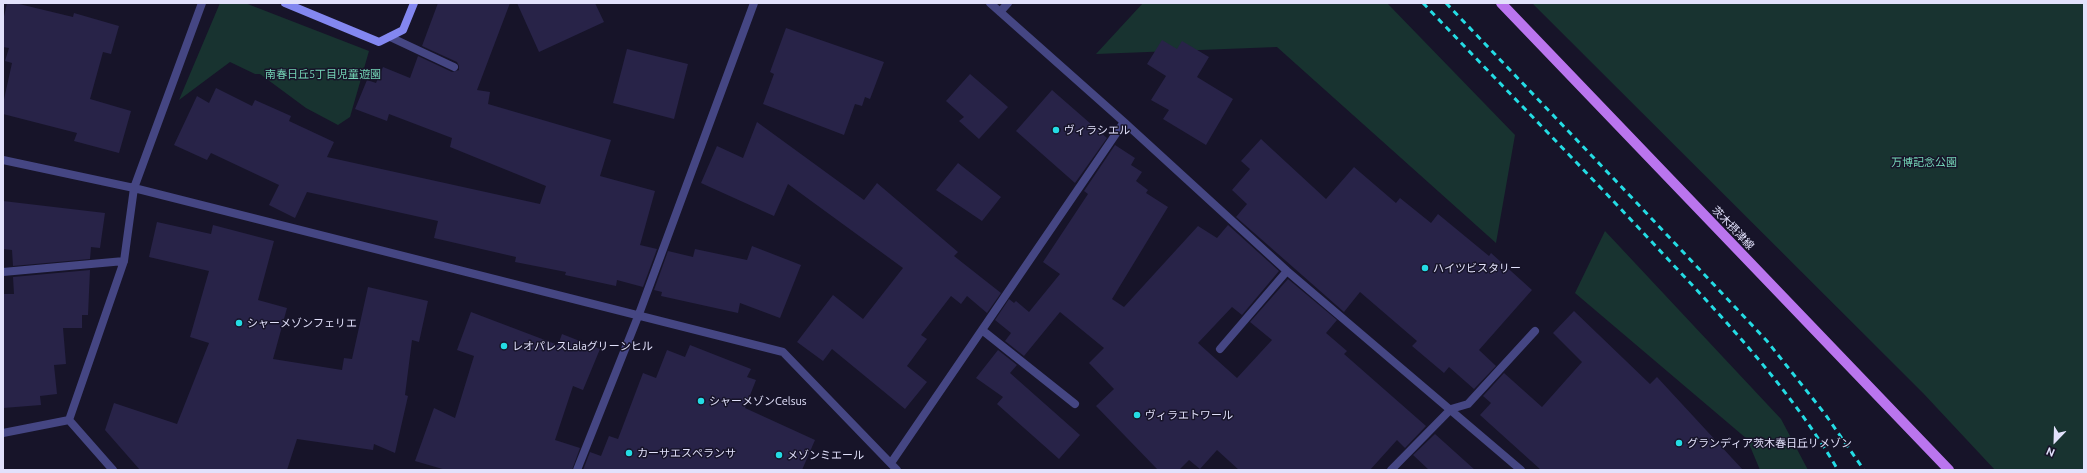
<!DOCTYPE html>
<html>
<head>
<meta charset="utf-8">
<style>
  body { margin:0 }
  #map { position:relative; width:2087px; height:473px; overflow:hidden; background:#171429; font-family:Ubuntu,sans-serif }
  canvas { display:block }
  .frame { position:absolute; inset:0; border:4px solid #e2e1fb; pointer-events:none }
  .north { position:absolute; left:2035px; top:421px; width:40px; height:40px; -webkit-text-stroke:3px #171429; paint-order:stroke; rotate:203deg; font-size:11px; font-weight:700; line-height:16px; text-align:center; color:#e2e1fb }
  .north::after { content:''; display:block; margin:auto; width:14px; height:18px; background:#e2e1fb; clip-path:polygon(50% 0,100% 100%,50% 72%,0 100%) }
</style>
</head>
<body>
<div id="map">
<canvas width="2087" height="473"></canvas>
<div class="frame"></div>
<div class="north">N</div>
</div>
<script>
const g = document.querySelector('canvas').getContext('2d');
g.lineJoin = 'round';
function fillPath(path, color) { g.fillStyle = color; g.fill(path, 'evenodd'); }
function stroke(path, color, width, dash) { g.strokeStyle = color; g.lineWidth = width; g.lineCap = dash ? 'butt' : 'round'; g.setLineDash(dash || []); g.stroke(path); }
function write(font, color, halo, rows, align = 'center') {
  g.font = font + ' Ubuntu,"Noto Sans JP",sans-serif'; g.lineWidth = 3; g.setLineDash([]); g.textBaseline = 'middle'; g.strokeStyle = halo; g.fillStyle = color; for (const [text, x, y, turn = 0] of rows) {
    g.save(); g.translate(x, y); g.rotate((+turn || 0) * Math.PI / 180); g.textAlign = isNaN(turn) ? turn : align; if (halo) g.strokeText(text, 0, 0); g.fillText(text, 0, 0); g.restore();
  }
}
fillPath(new Path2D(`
  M220 3H245L369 51 350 117 338 125 306 108 260 74H255L230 62 179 100Z
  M1143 3H1387L1515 135 1496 243 1277 47 1096 54Z
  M1532 3H2084V470H1995L1923 393Z
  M1605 231 1781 419 1808 470H1760L1747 439 1575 293Z`), '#183330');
fillPath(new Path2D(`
  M7 3H15L73 17 74 13 119 26 111 54 103 52 90 99 131 111 119 153 74 141 77 133 3 114V104L12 63 5 61 9 48 3 47V21Z
  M438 3H510L477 90 490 92 488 104 611 140 600 176 655 191 640 245 657 249 643 287 617 280 616 286 565 275 566 272 515 262 516 257 434 238 438 221 307 192 295 218 269 205 279 185 211 153 207 160 174 145 197 96 209 103 216 88 252 106 255 100 291 116 289 121 334 142 327 157 540 204 546 186 450 147 452 138 389 114 387 121 355 109 367 80 376 83 383 67 410 78 418 56 452 72 459 70V66L457 62 422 46Z
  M517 3H595L604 22 539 52Z
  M786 28 884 62 870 99 865 97 862 106 855 104 844 135 763 104 774 74 770 72Z
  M1162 40 1177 49 1182 41 1209 57 1197 77 1233 99 1206 145 1163 119 1169 110 1151 100 1166 76 1147 64Z
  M627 49 688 64 674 119 613 103Z
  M970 74 1008 107 979 139 959 121 964 117 946 101Z
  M1052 90 1107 138 1075 183 1016 131Z
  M757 122 864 200 877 183 958 252 954 256 1001 293 987 313 967 296 961 304 951 296 921 335 927 339 907 366 927 382 905 409 832 349 823 361 797 342 833 295 863 319 903 268 788 184 774 216 701 183 717 146 743 158Z
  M1261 139 1326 199 1354 167 1396 203 1400 198 1431 223 1438 214 1489 256 1491 253 1532 290 1479 350 1496 366 1474 389 1449 367 1444 373 1412 346 1417 341 1360 292 1344 312 1236 217 1247 204 1232 190 1250 169 1241 161Z
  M1115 145 1135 158 1131 165 1142 172 1136 181 1148 190 1146 193 1168 207 1112 299 1124 307 1198 226 1217 238 1228 225 1279 271 1242 315 1232 307 1198 343 1237 378 1272 340 1250 322 1288 279 1337 320 1326 333 1347 351 1344 354 1426 426 1405 448 1397 440 1370 470H1239L1217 450 1200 469 1189 460 1179 470H1158L1096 406 1114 389 1089 363 1104 348 1060 312 1024 356 1005 341 1011 333 995 320 1009 299 1014 303 1016 301 1029 312 1060 274 1043 262 1088 194 1084 191Z
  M958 163 1001 197 982 221 936 190Z
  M3 201 105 213 100 248 91 247 90 259 13 266 12 250 3 249Z
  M157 222 211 234 213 225 274 241 258 300 287 308 273 359 342 370 344 358 352 359 368 287 428 301 419 342 412 340 405 395 408 396 395 453 374 444 373 450 297 439 287 470H140L105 430 114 403 177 424 209 343 190 337 209 271 149 257Z
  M752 246 801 265 780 318 740 303 738 313 661 296 662 292 654 290 668 251 693 257 695 249 747 260Z
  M90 270 88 315H82V328H63L66 364 54 365 57 394 40 396 41 405 3 408V294H14L13 277Z
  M1574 311 1650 384 1657 377 1743 470H1541L1480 415 1491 403 1483 396 1504 373 1542 407 1582 362 1553 333Z
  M471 312 558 345 562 334 600 349 583 390 573 386 555 440 580 448 572 470H446L415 461 434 408 455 418 474 356 457 350Z
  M690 345 751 369 747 377 756 380 745 408 815 440 802 470H583L590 452 601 456 609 436 618 439 643 373 656 378 667 350 685 357Z
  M998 350 1017 365 1010 373 1080 435 1059 459 997 404 1003 397 976 378Z
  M1435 434 1475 470H1429L1413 455Z`), '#282348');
stroke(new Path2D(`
  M390 37 454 67`), '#454683', 8);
stroke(new Path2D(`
  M990 3 1124 122 1287 271 1521 470
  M1000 12 1008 3
  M3 160 134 188 783 352 897 470
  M3 272 124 261
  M982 330 1075 404
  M1220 349 1287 271
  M69 420 113 470
  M3 433 69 420 124 261 134 188 202 3
  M891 463 1124 122
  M577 470 639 314 754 3
  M1391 470 1451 409 1468 404 1535 331`), '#454683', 8);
stroke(new Path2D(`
  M285 3 379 42 403 30 414 3`), '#8387f0', 8);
stroke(new Path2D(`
  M1501 3 1949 470`), '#ba75ee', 10);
stroke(new Path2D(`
  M1423 3C1503 87 1585 170 1664 255 1727 322 1791 390 1838 470
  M1446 3 1635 201 1767 341 1825 414 1864 470`), '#24dce4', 3, [6, 5]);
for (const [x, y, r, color] of [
  [1056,130,4,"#24dce4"],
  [1425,268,4,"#24dce4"],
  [239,323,4,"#24dce4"],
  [504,346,4,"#24dce4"],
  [701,401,4,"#24dce4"],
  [1137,415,4,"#24dce4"],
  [1679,443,4,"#24dce4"],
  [629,453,4,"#24dce4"],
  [779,455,4,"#24dce4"]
]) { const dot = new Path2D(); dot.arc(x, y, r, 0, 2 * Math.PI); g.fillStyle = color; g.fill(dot); stroke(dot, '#171429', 1.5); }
write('11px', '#74d4b6', '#171429', [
  ["南春日丘5丁目児童遊園",323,74],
  ["万博記念公園",1924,162]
]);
write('11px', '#e2e1fb', '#171429', [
  ["ヴィラシエル",1064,130],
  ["ハイツビスタリー",1433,268],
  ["シャーメゾンフェリエ",247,323],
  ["レオパレスLalaグリーンヒル",512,346],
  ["シャーメゾンCelsus",709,401],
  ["ヴィラエトワール",1145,415],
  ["グランディア茨木春日丘リメゾン",1687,443],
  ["カーサエスペランサ",637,453],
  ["メゾンミエール",787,455]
], 'left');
write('11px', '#e2e1fb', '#171429', [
  ["茨木摂津線",1733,228,46]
]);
</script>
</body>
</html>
